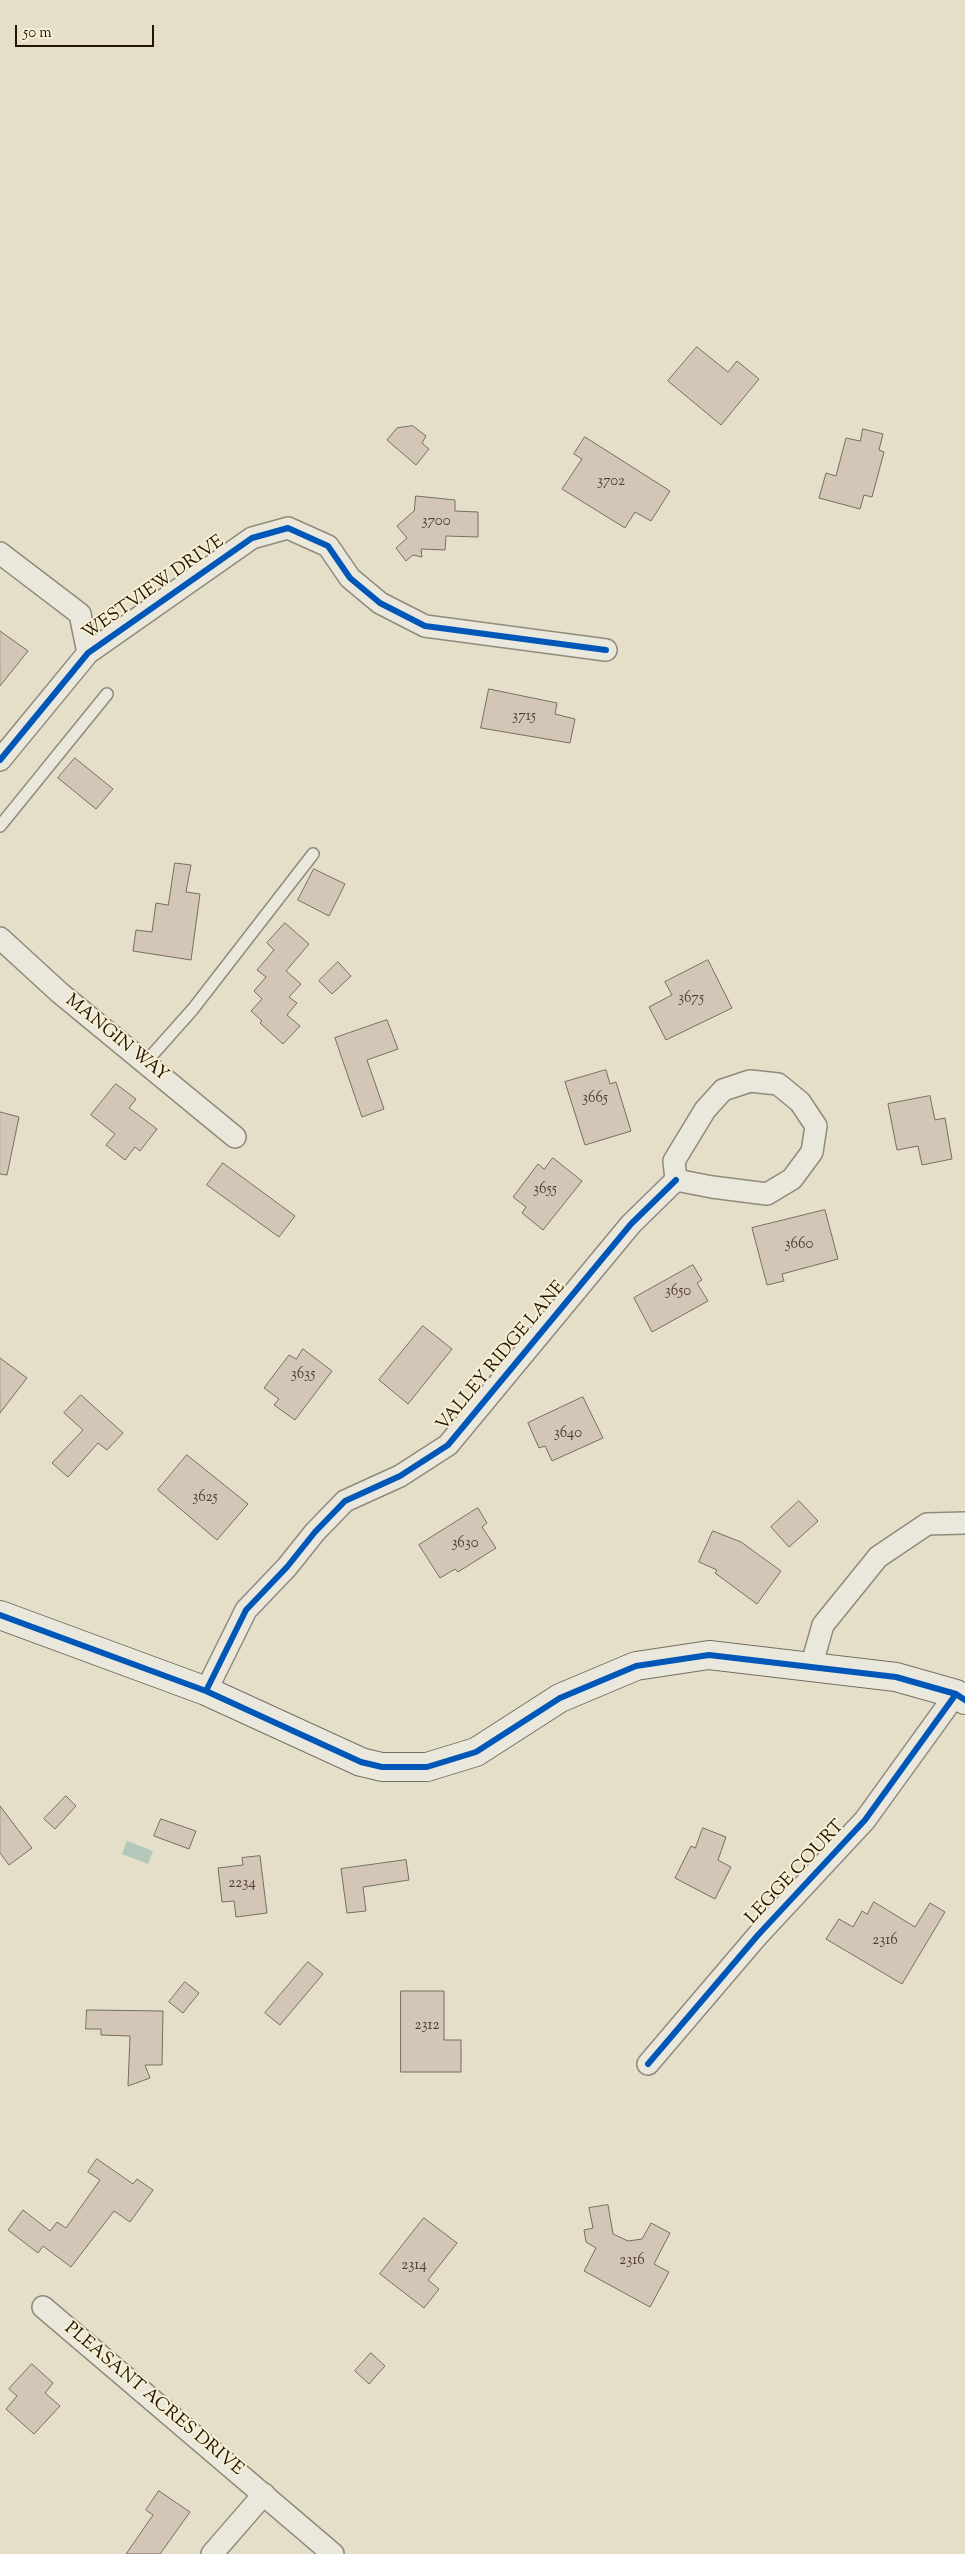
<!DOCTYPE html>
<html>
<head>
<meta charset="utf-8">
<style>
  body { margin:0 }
  #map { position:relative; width:965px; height:2554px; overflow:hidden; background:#e5dfc9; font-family:"Sorts Mill Goudy",serif }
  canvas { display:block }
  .scale { position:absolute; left:15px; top:25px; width:139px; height:22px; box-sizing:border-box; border:2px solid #231401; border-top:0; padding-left:6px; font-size:15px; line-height:18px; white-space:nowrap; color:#231401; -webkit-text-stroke:4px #f6efd4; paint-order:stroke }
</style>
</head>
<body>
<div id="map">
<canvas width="965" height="2554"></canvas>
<div class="scale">50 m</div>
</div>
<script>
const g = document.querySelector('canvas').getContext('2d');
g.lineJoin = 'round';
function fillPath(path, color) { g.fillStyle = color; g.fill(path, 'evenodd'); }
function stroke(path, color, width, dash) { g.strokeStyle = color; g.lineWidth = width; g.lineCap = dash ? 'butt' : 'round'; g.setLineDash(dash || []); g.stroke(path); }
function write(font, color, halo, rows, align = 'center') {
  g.font = font + ' "Sorts Mill Goudy",serif'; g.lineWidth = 4; g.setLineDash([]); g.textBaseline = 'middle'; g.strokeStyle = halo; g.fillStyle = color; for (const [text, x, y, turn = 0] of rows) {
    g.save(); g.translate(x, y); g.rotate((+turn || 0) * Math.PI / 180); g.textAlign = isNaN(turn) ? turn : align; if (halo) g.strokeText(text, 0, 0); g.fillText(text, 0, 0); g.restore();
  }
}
fillPath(new Path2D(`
  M127 1841 153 1851 148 1864 122 1854Z`), '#b1c8bb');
const building = new Path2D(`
  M697 347 728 372 737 361 759 379 721 425 668 381Z
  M413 426 426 436 422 443 429 449 416 465 387 440 397 428Z
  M863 429 883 434 879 450 884 452 872 497 864 495 860 509 819 498 826 473 836 476 846 438 860 441Z
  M585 437 670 491 651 521 635 512 625 528 562 489 582 459 574 454Z
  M416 496 455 500V511L478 512V537L446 536 445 550 421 549 422 557 413 555 406 561 396 548 407 538 397 526 414 511Z
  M0 631 28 651 0 686Z
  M489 689 557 703 555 714 575 719 570 743 481 728Z
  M75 758 113 789 96 809 58 778Z
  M175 863 191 865 186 892 200 894 191 960 133 951 136 930 152 932 156 903 168 905Z
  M314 869 345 884 329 916 298 900Z
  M285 923 309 944 286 971 301 984 289 997 297 1003 287 1015 300 1026 283 1044 260 1023 262 1021 251 1011 262 999 254 991 266 977 257 970 274 950 267 943Z
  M708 960 732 1008 666 1040 649 1007 672 995 665 982Z
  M338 962 351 976 332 994 319 981Z
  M387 1020 398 1049 367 1060 384 1109 362 1117 335 1038Z
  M606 1070 610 1084 616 1082 631 1131 585 1145 565 1082Z
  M116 1084 136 1099 129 1108 157 1129 140 1151 135 1147 125 1160 106 1145 115 1134 91 1115Z
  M930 1096 935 1120 945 1118 952 1159 922 1165 918 1146 897 1150 888 1104Z
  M0 1112 19 1117 7 1175 0 1174Z
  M553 1158 582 1181 543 1230 522 1213 526 1207 513 1197 538 1164 544 1169Z
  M223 1163 295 1216 279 1237 207 1185Z
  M825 1210 838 1259 782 1274 784 1281 767 1285 752 1228Z
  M693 1265 702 1280 697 1283 708 1301 652 1332 634 1298Z
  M423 1326 452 1349 408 1404 379 1380Z
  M303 1349 332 1371 295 1420 274 1405 279 1399 264 1388 289 1355 296 1359Z
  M0 1358 27 1378 0 1413Z
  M81 1395 123 1433 107 1450 98 1443 68 1477 52 1463 83 1430 64 1413Z
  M583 1397 603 1438 552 1461 545 1446 539 1448 528 1423Z
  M187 1455 248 1504 217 1540 158 1490Z
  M799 1501 818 1521 789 1547 771 1527Z
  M478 1508 487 1523 482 1527 496 1548 458 1572 455 1569 440 1578 419 1545Z
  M713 1531 741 1542 781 1571 757 1604 715 1573 717 1570 699 1562Z
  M66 1796 76 1806 55 1829 44 1819Z
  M0 1806 32 1848 9 1865 0 1853Z
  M161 1819 196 1831 189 1849 154 1836Z
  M703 1828 726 1837 718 1860 731 1867 715 1899 675 1878 691 1846 695 1848Z
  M260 1856 267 1913 236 1917 234 1901 222 1902 218 1868 243 1865 242 1858Z
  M406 1860 409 1880 363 1887 366 1911 347 1913 341 1869Z
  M874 1902 915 1927 930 1903 945 1912 902 1984 826 1939 839 1919 853 1927 862 1911 867 1914Z
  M308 1962 323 1974 280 2025 265 2013Z
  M185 1982 199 1993 183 2013 169 2002Z
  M401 1991H444V2040H461V2072H401Z
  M87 2010 163 2011 162 2065H145L150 2078 128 2086 130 2036 101 2035V2029H86Z
  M97 2159 133 2184 137 2179 153 2190 130 2222 114 2211 71 2267 43 2246 38 2253 8 2230 23 2210 50 2231 57 2222 66 2228 100 2180 88 2172Z
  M608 2205 613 2234 628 2241 642 2239 651 2223 670 2233 654 2264 669 2272 650 2307 584 2271 596 2248 586 2242 584 2230 593 2228 589 2208Z
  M424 2218 457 2243 428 2280 439 2289 424 2308 380 2274Z
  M371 2353 385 2366 369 2384 355 2371Z
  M32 2364 53 2383 45 2393 60 2406 34 2434 6 2409 17 2396 9 2389Z
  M159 2491 190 2512 160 2554H126L153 2515 146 2510Z`);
fillPath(building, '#d4c6b7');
stroke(building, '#746f61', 1);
const lane = new Path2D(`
  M0 826 107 694
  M145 1063 193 1009 313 854`);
const street = new Path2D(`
  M0 553 80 614 88 653
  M0 760 88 653 252 538 288 528 328 546 350 578 380 603 425 626 606 650
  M0 938 60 993 235 1137
  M750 1081 778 1084 800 1102 816 1126 812 1152 792 1179 767 1194 712 1187 676 1180 674 1161 705 1110 723 1090Z
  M811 1667 823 1625 878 1557 927 1524 965 1523
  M206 1691 246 1610 287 1567 315 1532 345 1501 400 1476 448 1445 631 1224 676 1180
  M648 2064 758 1935 865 1820 956 1694
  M43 2307 333 2554
  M212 2554 264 2494`);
const secondary = new Path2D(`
  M0 1615 206 1691 361 1762 382 1767H427L476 1752 560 1698 636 1666 709 1655 896 1677 956 1694 965 1700`);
stroke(lane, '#908a7b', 14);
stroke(street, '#908a7b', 24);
stroke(secondary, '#746f61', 30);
stroke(lane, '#eae8dc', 11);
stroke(street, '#eae8dc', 21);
stroke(secondary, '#eae8dc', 28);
stroke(new Path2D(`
  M0 760 88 653 252 538 288 528 328 546 350 578 380 603 425 626 606 650
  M0 1615 206 1691 361 1762 382 1767H427L476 1752 560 1698 636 1666 709 1655 896 1677 956 1694 965 1700
  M206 1691 246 1610 287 1567 315 1532 345 1501 400 1476 448 1445 631 1224 676 1180
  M648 2064 758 1935 865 1820 956 1694`), '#0057b8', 6);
write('15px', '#4f402e', null, [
  ["3702",611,482],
  ["3700",436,522],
  ["3715",524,717],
  ["3675",691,999],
  ["3665",595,1099],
  ["3655",545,1190],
  ["3660",799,1245],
  ["3650",678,1292],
  ["3635",303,1375],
  ["3640",568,1434],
  ["3625",205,1498],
  ["3630",465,1544],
  ["2234",242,1884],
  ["2316",885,1941],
  ["2312",427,2026],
  ["2316",632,2261],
  ["2314",414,2266]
]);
write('18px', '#231401', '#f6efd4', [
  ["WESTVIEW DRIVE",154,589,-35],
  ["MANGIN WAY",116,1039,39],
  ["VALLEY RIDGE LANE",502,1357,-50],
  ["LEGGE COURT",796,1873,-47],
  ["PLEASANT ACRES DRIVE",153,2400,40]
]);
</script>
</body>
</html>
